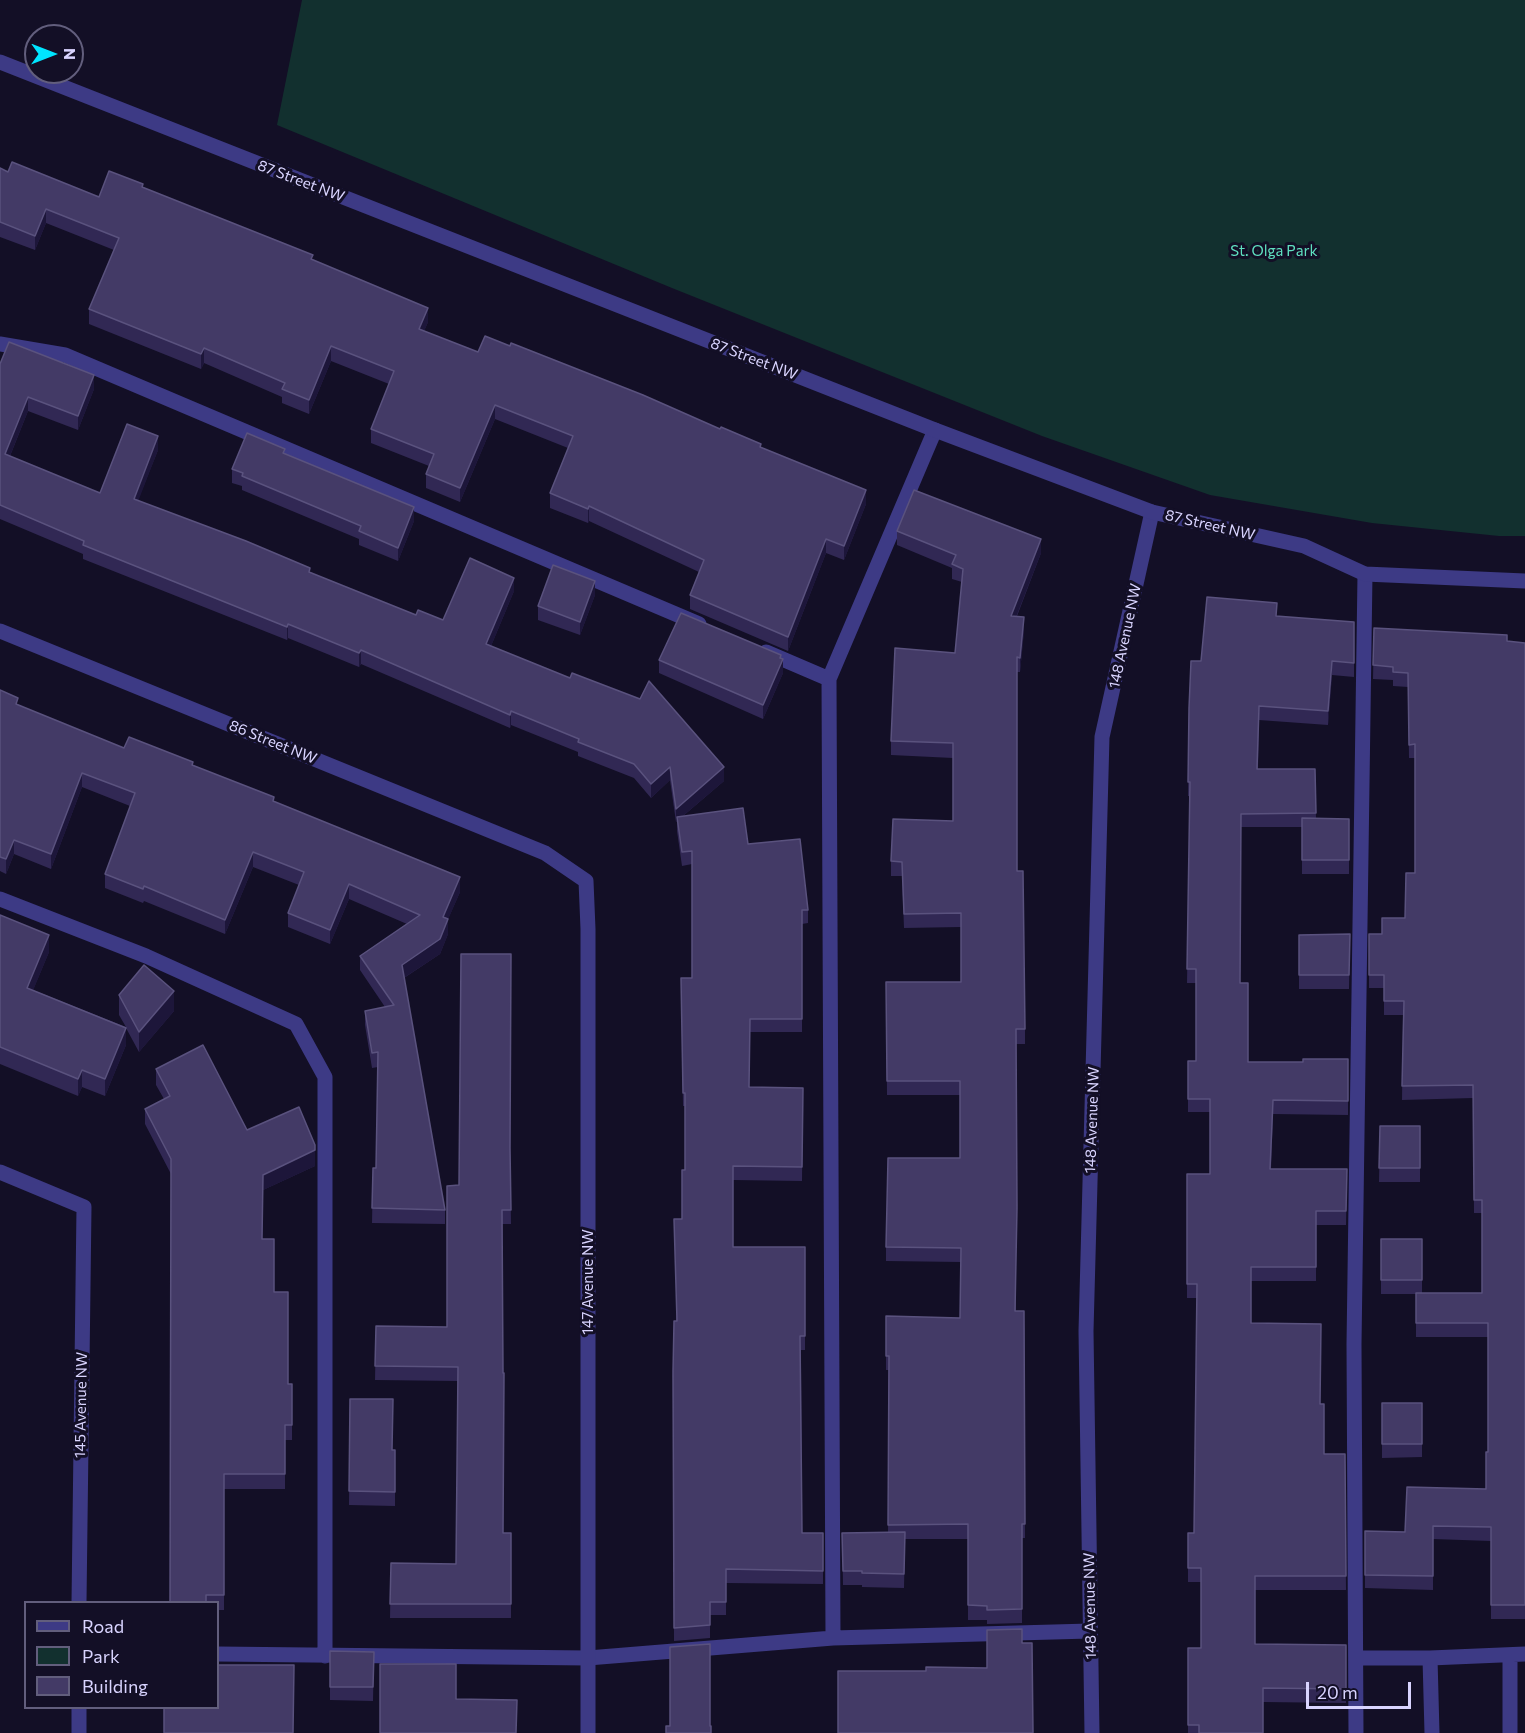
<!DOCTYPE html>
<html>
<head>
<meta charset="utf-8">
<style>
  body { margin:0 }
  #map { position:relative; width:1525px; height:1733px; overflow:hidden; background:#130f26; font-family:Commissioner,sans-serif }
  canvas { display:block }
  .legend { position:absolute; left:24px; top:1601px; width:195px; height:108px; box-sizing:border-box; background:#130f26; border:2px solid #625e7d; margin:0; padding:8px 10px; list-style:none; font-size:18px; color:#d9d4ff }
  .legend li { display:flex; align-items:center; gap:12px; height:30px }
  .legend b { width:30px; border:2px solid #625e7d }
  .north { position:absolute; left:24px; top:24px; width:60px; height:60px; box-sizing:border-box; background:#130f26; border:2px solid #625e7d; border-radius:50%; rotate:90deg; font-size:16px; font-weight:700; line-height:24px; text-align:center; color:#d9d4ff }
  .north::after { content:''; display:block; margin:auto; width:21px; height:27px; background:#00e5ff; clip-path:polygon(50% 0,100% 100%,50% 72%,0 100%) }
  .scale { position:absolute; left:1306px; top:1682px; width:105px; height:27px; box-sizing:border-box; border:3px solid #d9d4ff; border-top:0; padding-left:8px; font-size:18px; line-height:21px; white-space:nowrap; color:#d9d4ff; -webkit-text-stroke:4px #130f26; paint-order:stroke }
</style>
</head>
<body>
<div id="map">
<canvas width="1525" height="1733"></canvas>
<ul class="legend">
<li><b style="height:8px;background:#3d3a85"></b>Road</li>
<li><b style="height:16px;background:#12302f"></b>Park</li>
<li><b style="height:16px;background:#433a66"></b>Building</li>
</ul>
<div class="north">N</div>
<div class="scale">20 m</div>
</div>
<script>
const g = document.querySelector('canvas').getContext('2d');
g.lineJoin = 'round';
function fillPath(path, color) { g.fillStyle = color; g.fill(path, 'evenodd'); }
function stroke(path, color, width, dash) { g.strokeStyle = color; g.lineWidth = width; g.lineCap = dash ? 'butt' : 'round'; g.setLineDash(dash || []); g.stroke(path); }
function write(font, color, halo, rows, align = 'center') {
  g.font = font + ' Commissioner,sans-serif'; g.lineWidth = 6; g.setLineDash([]); g.textBaseline = 'middle'; g.strokeStyle = halo; g.fillStyle = color; for (const [text, x, y, turn = 0] of rows) {
    g.save(); g.translate(x, y); g.rotate((+turn || 0) * Math.PI / 180); g.textAlign = isNaN(turn) ? turn : align; if (halo) g.strokeText(text, 0, 0); g.fillText(text, 0, 0); g.restore();
  }
}
fillPath(new Path2D(`
  M302 0H1525V536H1499L1372 523 1210 495 1042 436 672 288 277 125Z`), '#12302f');
stroke(new Path2D(`
  M0 344 65 355 699 624
  M829 679 935 430
  M0 899 146 956 296 1024 325 1077V1656
  M833 1638 1090 1631
  M218 1654 588 1658 833 1638 829 679 766 652
  M1510 1655V1733
  M1356 1658H1430L1525 1654
  M1430 1658 1432 1733
  M1356 1733 1354 1344 1365 574`), '#3d3a85', 15);
stroke(new Path2D(`
  M0 631 545 853 586 881 588 929V1733
  M0 1172 84 1207 79 1602
  M79 1733V1708
  M1092 1733 1086 1331 1102 737 1152 512`), '#3d3a85', 15);
stroke(new Path2D(`
  M0 62 935 430 1152 512 1304 546 1365 574 1525 581`), '#3d3a85', 15);
fillPath(new Path2D(`
  M0 168 8 172 99 197 143 187 313 260 428 322 424 331 478 352 761 447 866 504 844 560 826 553 788 651 690 609V595L699 572 589 521 588 523 550 508V493L568 448 495 419 460 502 426 488V474L429 466 371 443V429L389 384 331 361 309 414 282 403V397L204 363 201 369 89 324V309L114 250 46 223 35 250 0 237Z
  M0 364 94 389 78 430 28 411 10 456 100 493 158 450 138 500 310 573 416 615 443 620 514 591 491 646 724 781 683 816 748 844 808 910V923L802 924V1032H750L749 1087 803 1088 802 1181 733 1180V1247H805V1350H801L802 1533H823V1584L726 1583V1615H710V1638L674 1641 673 1372 685 1170V1106H683L681 978H692V864L682 866 677 831V821L676 822 670 780 651 798 634 778 578 756V752L511 725 510 728 361 664 359 667 288 638 287 640 83 559V554L0 519Z
  M285 454 414 521 398 561 359 545V539L242 490V486L232 483V469Z
  M897 531 1041 553 1017 616 1024 631 1020 672H1017V871L1025 1029V1044H1016V1311H1024L1025 1538H1022V1623L987 1624V1620H968V1539H905L904 1588 862 1587V1585H843L842 1533H888L889 1370H886V1316L960 1318 961 1262 886 1261V1247L960 1158V1095H887L886 982H961V927L904 928 902 876H891V861L953 821V758L891 755V741L955 653 962 582 952 579V568L897 545Z
  M595 595 580 635 538 620V606Z
  M1277 616 1354 622V677L1332 675 1328 725 1259 720 1258 769H1315L1316 818 1349 819V874H1302V827H1241L1240 983 1248 1062H1303L1348 1059V1115L1273 1114 1271 1169H1347L1346 1225H1316V1281H1251V1323L1321 1404 1324 1454H1345L1346 1590H1255V1644L1346 1645V1703L1263 1702V1733H1188V1648H1201V1582H1188V1533H1194L1197 1298H1187V1174H1210V1112H1188V1061H1196V983H1187L1190 796H1188L1189 708 1201 661Z
  M1374 628 1525 643V1619H1491V1541L1433 1539V1590L1365 1588V1531L1405 1532 1486 1489 1488 1452V1337H1416V1294H1381V1239H1422V1293H1482V1213H1474L1473 1098 1402 1100 1403 1015H1384V988H1369V934H1382L1405 918 1415 873V758H1409L1408 687 1393 686V680L1373 679Z
  M781 658 783 673 763 719 659 673V660Z
  M0 690 18 705 124 748 193 765 274 802 460 892 448 919V934L440 954 404 978 445 1210V1224L372 1223 373 1168H376L378 1067 372 1068 365 1025V1011L385 1007 360 970V956L407 924 349 899 330 944 288 927V913L299 885 253 867 225 934 144 901 143 903 105 888V874L130 806 82 787 51 869 14 854 6 874 0 871Z
  M0 915 49 952 33 990 126 1027 119 1015V995L174 1011 139 1052 126 1028V1045L105 1096 82 1087 78 1096 0 1064Z
  M1350 934 1349 989H1299V935Z
  M156 1069 247 1130 315 1166 263 1190 262 1239 274 1292 288 1384H292V1440H285V1489H224V1610H218V1602H170L171 1174 145 1124V1109L164 1099 156 1085Z
  M1380 1126H1420V1182H1379Z
  M510 1152 511 1224H502L503 1533H511V1618H390L391 1563 456 1564 458 1381 375 1380 376 1326 447 1327 459 1185Z
  M350 1399 392 1450H395V1506L349 1505Z
  M1382 1403H1422V1457L1382 1458Z
  M330 1651 374 1652 373 1701 330 1700Z`), '#312854');
fillPath(new Path2D(`
  M46 209V223L35 250V236Z
  M428 308V322L419 343V329Z
  M331 346V361L309 414V400Z
  M204 348V363L201 369V354Z
  M94 375V389L78 430V416Z
  M28 397V411L5 468V454Z
  M495 405V419L460 502V488Z
  M158 436V450L134 512V499Z
  M866 490V504L844 560V546Z
  M589 506V521L588 523V509Z
  M414 507V521L398 561V548Z
  M826 539V553L788 651V637Z
  M1041 539V553L1011 630V616Z
  M514 578V591L486 658V644Z
  M595 581V595L580 635V622Z
  M1024 617V631L1020 672V658Z
  M288 624V638L287 640V627Z
  M361 650V664L359 667V653Z
  M781 655V664L783 659V673L763 719V705Z
  M1332 661V675L1328 725V711Z
  M511 711V725L510 728V715Z
  M670 767V780L651 798V784Z
  M724 767V781L677 821V817V821L676 822V809Z
  M82 773V787L51 869V854Z
  M14 840V854L6 874V859Z
  M253 852V867L225 934V920Z
  M460 877V892L443 931V917Z
  M349 884V899L330 944V930Z
  M448 919V934L440 954 402 979V965Z
  M49 935V952L27 1005V988Z
  M174 991V1011L139 1052V1032Z
  M126 1028V1045L105 1096V1079Z
  M82 1070V1087L78 1096V1079Z
  M315 1150V1166L263 1190V1175Z`), '#1d163a');
const building = new Path2D(`
  M12 162 99 197 109 171 143 184 142 187 313 255 311 259 428 308 419 329 478 352 485 336 510 346 511 343 643 395 720 429 721 427 761 444 760 447 866 490 844 546 826 539 788 637 690 595 704 560 589 506 588 509 550 493 573 436 495 405 460 488 426 474 434 454 371 429 394 371 331 346 309 400 282 389 285 383 204 348 201 354 89 309 119 238 46 209 35 236 0 222V168L8 172Z
  M9 342 94 375 78 416 28 397 5 454 100 493 127 424 158 436 134 499 246 541 310 568 309 572 416 615 418 610 443 620 470 558 514 578 486 644 570 678 572 673 640 699 649 681 724 767 676 809 670 767 651 784 634 764 578 742 579 739 511 711 510 715 361 650 359 653 288 624 287 627 83 545 84 541 0 505V364Z
  M247 433 285 449 283 453 414 507 398 548 359 531 361 526 242 476 243 473 232 469Z
  M914 490 1041 539 1011 616 1024 617 1020 658 1017 657V871H1023L1025 1029H1016L1017 1208 1015 1311H1024L1025 1524H1022V1609L987 1610V1606L968 1605V1524L888 1525 889 1356H886V1316L960 1318 961 1248 886 1247 888 1158H960V1081H887L886 982H961V913L904 914 902 862 891 861 893 819 953 821V743L891 741 895 648 955 653 963 569 952 564 956 555 897 531Z
  M553 565 595 581 580 622 538 606Z
  M1207 597 1277 603 1276 616 1354 622V663L1332 661 1328 711 1259 706 1257 769H1315L1316 813 1241 814 1240 983H1248V1062H1303V1059H1348V1101L1273 1100 1270 1169H1347L1346 1211H1316V1267H1251V1323L1321 1324 1320 1404H1324V1454H1345L1346 1576H1255V1644L1346 1645V1689L1263 1688V1733H1199V1725H1188V1648H1201V1568H1188V1533H1194L1197 1284H1187V1174H1210V1099H1188V1061H1196V969H1187L1190 782H1188L1189 708 1191 661H1201Z
  M681 613 781 655 780 658 783 659 763 705 659 660Z
  M1374 628 1507 635V641L1525 643V1605H1491V1527L1433 1526V1576L1365 1575V1531L1405 1532 1407 1487 1486 1489V1452H1488V1323H1416V1293H1482V1200H1474L1473 1085 1402 1086 1404 1001H1384V975H1369V934H1382V918H1405L1406 873H1415V744L1409 745 1408 673 1393 672V667L1373 665Z
  M0 690 18 698 16 704 124 748 129 737 193 762 192 765 274 797 273 801 460 877 443 917 448 919 440 939 402 965 445 1210 372 1208 373 1168H376L378 1052 372 1053 365 1011 394 1005 360 956 420 915 349 884 330 930 288 913 304 872 253 852 225 920 144 886 143 889 105 874 135 793 82 773 51 854 14 840 6 859 0 857Z
  M743 808 748 844 800 839 808 910H802V1019H750L749 1087 803 1088 802 1167 733 1166V1247H805V1336H800L802 1533H823V1571L726 1569V1602H710V1625L674 1628 673 1372 674 1321H677L674 1219H682V1170H685V1093H683L681 978H692V851L682 852 677 817Z
  M1302 818 1349 819V860H1302Z
  M0 915 49 935 27 988 126 1028 105 1079 82 1070 78 1079 0 1047Z
  M1350 934 1349 975H1299V935Z
  M461 954H511L510 1148 511 1210H502L503 1373H504L503 1533H511V1604H390L391 1563 456 1564 458 1367 375 1366 376 1326 447 1327V1186L459 1185Z
  M144 965 174 991 139 1032 119 995Z
  M203 1045 247 1130 299 1107 315 1145V1150L263 1175 262 1239H274V1292H288V1384H292V1425H285V1474H224V1595H206V1602H170L171 1159 145 1109 170 1096 156 1069Z
  M1380 1126H1420V1168H1379Z
  M1381 1239H1422V1280H1381Z
  M350 1399H393L392 1450H395V1492L349 1491Z
  M1382 1403H1422V1444H1382Z
  M905 1532 904 1574 862 1573V1571H843L842 1533Z
  M1022 1629V1643H1032L1033 1733H838V1671H926V1667L987 1668V1630Z
  M710 1644V1726H711V1733H666V1726H670V1647Z
  M330 1651 374 1652 373 1687H330Z
  M380 1664H456V1699L517 1700 516 1733H380Z
  M218 1665H294L293 1733H164V1707H218Z`);
fillPath(building, '#433a66');
stroke(building, '#5a527e', 1.5);
write('15px', '#d9d4ff', '#130f26', [
  ["87 Street NW",301,181,21],
  ["87 Street NW",754,359,21],
  ["87 Street NW",1210,525,13],
  ["148 Avenue NW",1125,636,-78],
  ["86 Street NW",273,742,22],
  ["148 Avenue NW",1092,1120,-88],
  ["147 Avenue NW",588,1282,-90],
  ["145 Avenue NW",81,1405,-89],
  ["148 Avenue NW",1090,1606,-91]
]);
write('15px', '#5fe0c0', '#130f26', [
  ["St. Olga Park",1274,251]
]);
</script>
</body>
</html>
